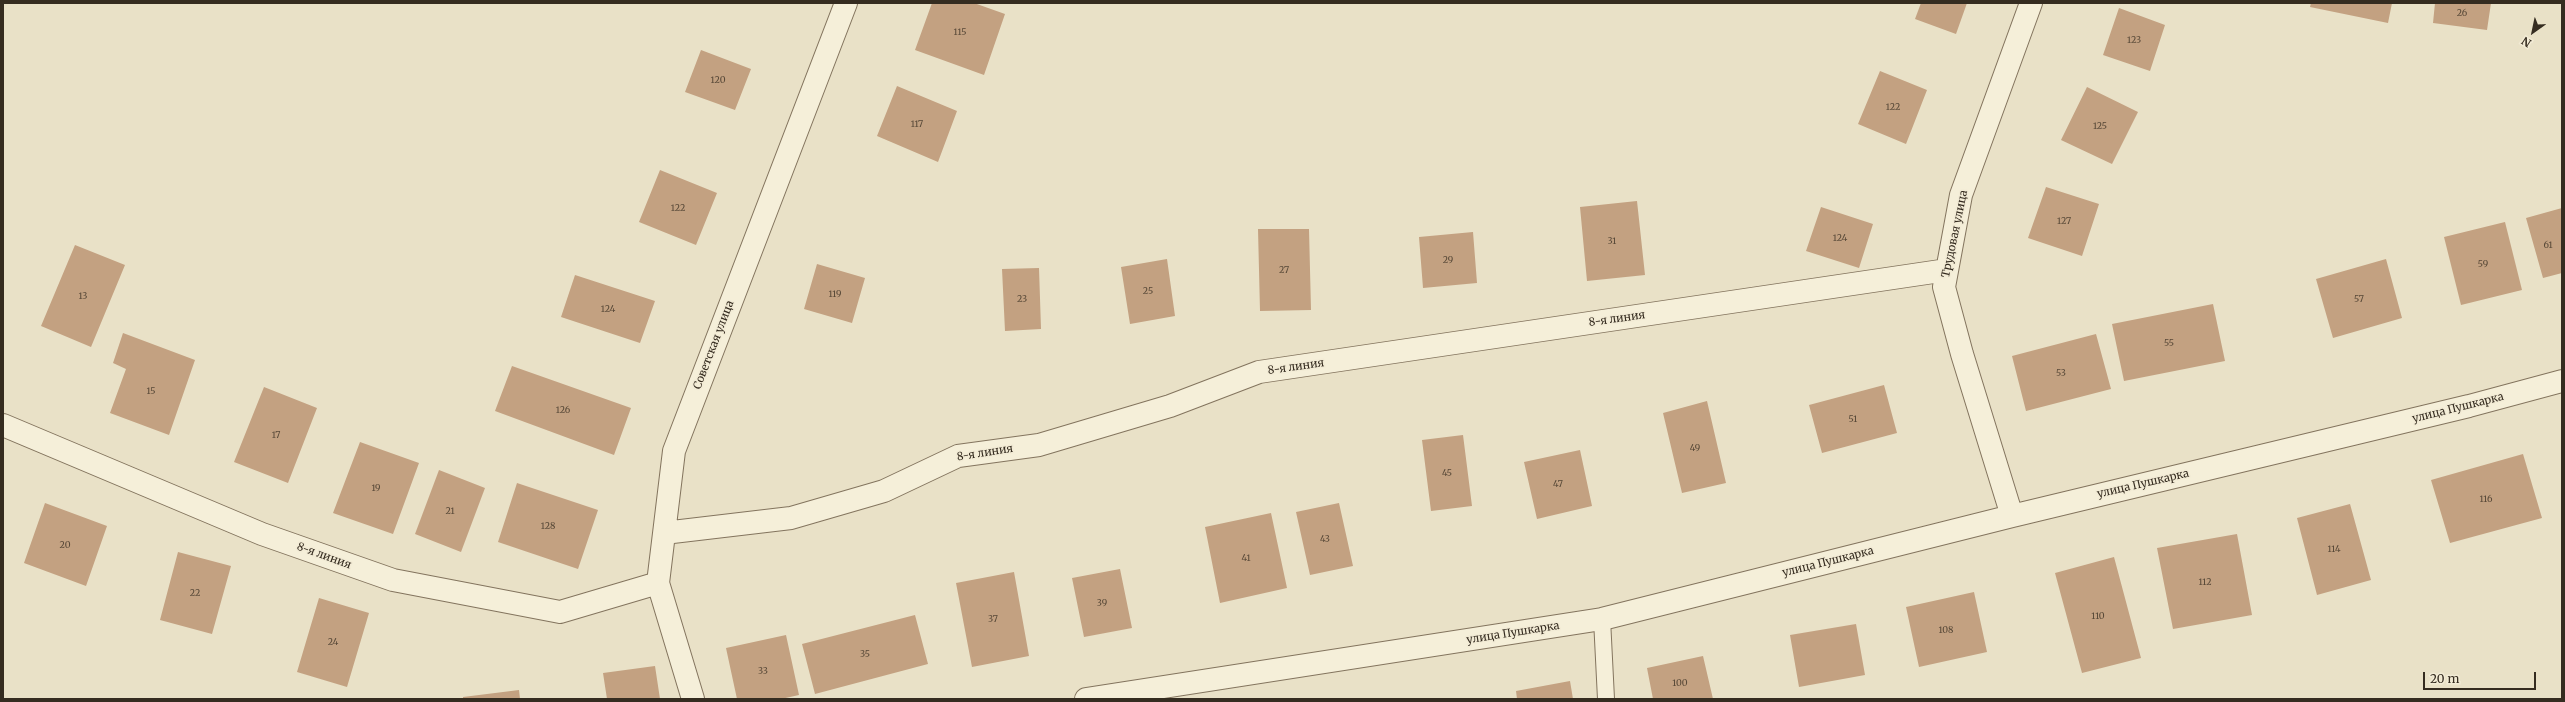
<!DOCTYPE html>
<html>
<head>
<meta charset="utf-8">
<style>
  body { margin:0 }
  #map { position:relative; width:2565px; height:702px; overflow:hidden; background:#e9e1c7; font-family:Merriweather,serif }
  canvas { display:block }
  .frame { position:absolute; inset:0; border:4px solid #352c20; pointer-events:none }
  .north { position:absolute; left:2513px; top:12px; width:40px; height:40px; -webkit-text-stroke:3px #f2ebd5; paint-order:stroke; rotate:213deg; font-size:11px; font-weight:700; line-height:16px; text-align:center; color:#352c20 }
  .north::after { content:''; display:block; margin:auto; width:14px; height:18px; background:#352c20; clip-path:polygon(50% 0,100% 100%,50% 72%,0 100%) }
  .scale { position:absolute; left:2423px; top:672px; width:113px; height:18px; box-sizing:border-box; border:2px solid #352c20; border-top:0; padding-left:5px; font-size:12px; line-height:14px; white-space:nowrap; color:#352c20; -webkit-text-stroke:3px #f2ebd5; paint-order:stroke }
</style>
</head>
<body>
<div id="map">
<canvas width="2565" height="702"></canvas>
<div class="frame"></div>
<div class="north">N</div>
<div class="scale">20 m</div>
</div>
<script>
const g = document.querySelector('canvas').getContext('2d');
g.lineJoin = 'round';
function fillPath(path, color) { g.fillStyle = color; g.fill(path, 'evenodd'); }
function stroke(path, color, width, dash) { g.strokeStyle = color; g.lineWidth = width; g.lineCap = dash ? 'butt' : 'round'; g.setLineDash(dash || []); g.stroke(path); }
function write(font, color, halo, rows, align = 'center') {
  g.font = font + ' Merriweather,serif'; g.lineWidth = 3; g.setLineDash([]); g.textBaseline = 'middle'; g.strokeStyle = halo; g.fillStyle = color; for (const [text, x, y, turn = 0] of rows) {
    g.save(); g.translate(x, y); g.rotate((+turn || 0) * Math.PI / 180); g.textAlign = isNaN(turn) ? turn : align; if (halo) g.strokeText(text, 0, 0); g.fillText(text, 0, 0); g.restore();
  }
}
fillPath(new Path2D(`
  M932 3H974L1005 14 984 75 915 50Z
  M1921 3H1967L1956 34 1915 19Z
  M2311 3H2392L2388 23 2310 7Z
  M2435 3H2491L2487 30 2433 23Z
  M2119 8 2165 25 2150 71 2103 55Z
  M701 50 751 69 735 110 685 92Z
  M1880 71 1927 90 1906 144 1858 124Z
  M897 86 957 111 938 162 877 136Z
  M2087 87 2138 112 2112 164 2061 140Z
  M660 170 717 193 696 245 639 222Z
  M2046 187 2099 204 2082 256 2028 238Z
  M1637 201 1645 275 1587 281 1580 207Z
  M1821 207 1873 224 1859 268 1806 251Z
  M2562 208V273L2543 278 2526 218Z
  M2505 222 2522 290 2461 305 2444 237Z
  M1258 229H1309L1311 310 1260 311Z
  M1473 232 1477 283 1423 288 1419 237Z
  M75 245 125 265 91 347 41 326Z
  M1167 259 1175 316 1130 324 1121 267Z
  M2386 259 2402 318 2333 338 2316 279Z
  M817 264 865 278 852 323 804 309Z
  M1039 268 1041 329 1005 331 1002 269Z
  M575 275 655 301 640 343 561 317Z
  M2213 304 2225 361 2124 381 2112 324Z
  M123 333 195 360 169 435 110 413 126 369 113 363Z
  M2096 334 2111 389 2026 411 2012 356Z
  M512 366 631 408 614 455 495 411Z
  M1884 385 1897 433 1822 453 1809 405Z
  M264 387 317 408 288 483 234 462Z
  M1707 401 1726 483 1682 493 1663 413Z
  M1463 435 1472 506 1431 511 1422 440Z
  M360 442 419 463 393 534 333 513Z
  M1580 450 1592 506 1537 519 1524 462Z
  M2523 454 2542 518 2450 543 2431 480Z
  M439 470 485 488 461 552 415 534Z
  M517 483 598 510 578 569 498 542Z
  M45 503 107 526 86 586 24 563Z
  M1339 503 1353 566 1310 575 1296 512Z
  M2350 504 2371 580 2317 595 2297 518Z
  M1271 513 1287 588 1220 603 1205 527Z
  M2237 534 2252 615 2173 629 2157 548Z
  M178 552 231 566 212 634 160 620Z
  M2114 557 2141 658 2082 673 2055 573Z
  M1120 569 1132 628 1084 637 1072 578Z
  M1014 572 1029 656 972 667 956 583Z
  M1974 592 1987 652 1919 667 1906 607Z
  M319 598 369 613 347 687 297 672Z
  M915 615 928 664 815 694 802 644Z
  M1856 624 1865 675 1799 687 1790 635Z
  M786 635 799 695 781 699H737L726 648Z
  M1703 656 1713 699H1653L1647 668Z
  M655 666 660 699H607L603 673Z
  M1570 681 1573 699H1517L1516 691Z
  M519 690 520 699H463V697Z`), '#c3a181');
const lane = new Path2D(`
  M1602 619 1606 699`);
const street = new Path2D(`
  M3 425 262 534 393 580 560 612 658 583
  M2012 516 1962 354 1944 287 1961 195 2031 3
  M664 533 791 518 884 491 958 456 1039 445 1170 406 1259 372 1947 270
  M693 699 658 583 674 451 846 3
  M1086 699 1602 619 2012 516 2469 406 2562 381`);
stroke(lane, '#83745e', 18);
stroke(street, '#83745e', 24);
stroke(lane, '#f5efd9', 16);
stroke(street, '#f5efd9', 22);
write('9px', '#584938', null, [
  ["26",2462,13],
  ["115",960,32],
  ["123",2134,40],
  ["120",718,80],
  ["122",1893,107],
  ["117",917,124],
  ["125",2100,126],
  ["122",678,208],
  ["127",2064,221],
  ["124",1840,238],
  ["31",1612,241],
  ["61",2548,245],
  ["29",1448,260],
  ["59",2483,264],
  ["27",1284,270],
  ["25",1148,291],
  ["119",835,294],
  ["13",83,296],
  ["23",1022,299],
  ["57",2359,299],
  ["124",608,309],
  ["55",2169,343],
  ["53",2061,373],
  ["15",151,391],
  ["126",563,410],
  ["51",1853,419],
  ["17",276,435],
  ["49",1695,448],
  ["45",1447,473],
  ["47",1558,484],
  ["19",376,488],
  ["116",2486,499],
  ["21",450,511],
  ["128",548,526],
  ["43",1325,539],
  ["20",65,545],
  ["114",2334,549],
  ["41",1246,558],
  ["112",2205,582],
  ["22",195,593],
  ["39",1102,603],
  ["110",2098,616],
  ["37",993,619],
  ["108",1946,630],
  ["24",333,642],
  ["35",865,654],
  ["33",763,671],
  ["100",1680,683]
]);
write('11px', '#352c20', '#f2ebd5', [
  ["Трудовая улица",1955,234,-78],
  ["8-я линия",1617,319,-8],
  ["Советская улица",714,345,-69],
  ["8-я линия",1296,367,-8],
  ["улица Пушкарка",2458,408,-14],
  ["8-я линия",985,453,-9],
  ["улица Пушкарка",2143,484,-13],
  ["8-я линия",324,556,20],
  ["улица Пушкарка",1828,562,-14],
  ["улица Пушкарка",1513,633,-9]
]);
</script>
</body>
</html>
